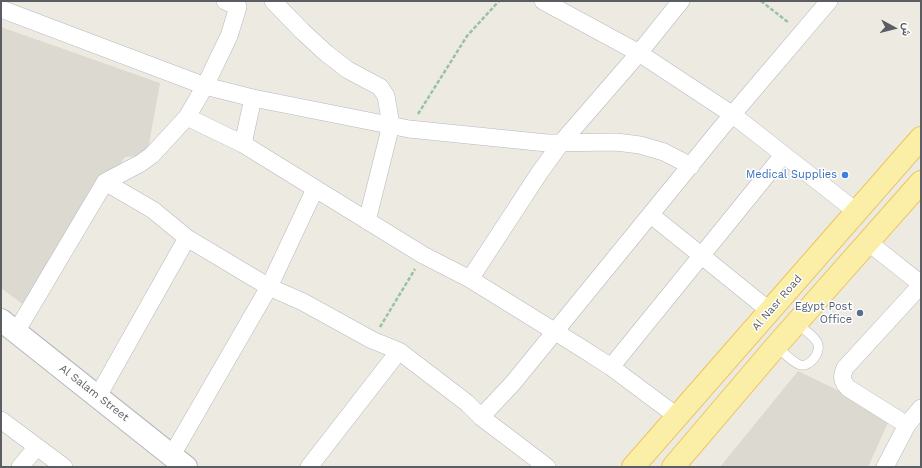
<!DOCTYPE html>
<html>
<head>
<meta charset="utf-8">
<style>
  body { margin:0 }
  #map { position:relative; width:922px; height:468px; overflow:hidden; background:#edeae2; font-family:"Work Sans",Vazirmatn,sans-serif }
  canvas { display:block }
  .frame { position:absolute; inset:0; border:2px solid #5a5e62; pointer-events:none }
  .north { position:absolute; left:874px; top:8px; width:40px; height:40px; -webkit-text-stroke:3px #fff; paint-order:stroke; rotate:97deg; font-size:11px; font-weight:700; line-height:16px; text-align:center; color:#5a5e62 }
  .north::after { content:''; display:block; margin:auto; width:14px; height:18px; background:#5a5e62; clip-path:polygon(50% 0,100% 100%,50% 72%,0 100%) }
</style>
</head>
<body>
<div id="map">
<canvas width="922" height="468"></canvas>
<div class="frame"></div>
<div class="north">ش</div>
</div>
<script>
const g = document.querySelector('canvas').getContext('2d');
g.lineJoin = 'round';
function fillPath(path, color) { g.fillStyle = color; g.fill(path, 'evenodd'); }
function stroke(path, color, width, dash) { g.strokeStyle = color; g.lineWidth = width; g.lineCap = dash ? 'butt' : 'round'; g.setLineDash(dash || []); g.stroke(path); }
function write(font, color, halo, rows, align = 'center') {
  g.font = font + ' "Work Sans",sans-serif'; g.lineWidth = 3; g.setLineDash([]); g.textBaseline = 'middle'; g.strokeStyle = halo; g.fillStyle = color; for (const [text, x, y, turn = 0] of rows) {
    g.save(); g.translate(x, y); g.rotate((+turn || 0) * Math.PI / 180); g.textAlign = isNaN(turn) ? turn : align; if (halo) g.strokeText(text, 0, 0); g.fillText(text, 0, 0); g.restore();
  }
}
fillPath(new Path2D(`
  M1 27 160 83 147 155 125 157 32 311 1 288Z
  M798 371 891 416 868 467H720Z`), '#dcd9d0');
const service = new Path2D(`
  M776 346C783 352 790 360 798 364 808 370 823 352 817 342 813 335 803 329 797 323`);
const minor = new Path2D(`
  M273 1 302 31 326 53 348 70 380 87 386 96 391 125 367 221
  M543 1 639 53 733 115 857 212
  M1 9 205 86 253 98 409 129 547 143 616 142 640 145 664 152 691 166
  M253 98 243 144 423 255 470 279 583 349 611 367 678 417
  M187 117 243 144
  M105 182 141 163 152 155 187 117 205 86 229 36 238 7 225 1
  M651 215 770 311
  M868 242 921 284
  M470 279 540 172 561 143 639 53 681 1
  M16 332 105 182 153 210 187 238 269 287 303 302 372 340 399 351
  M611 367 783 155
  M98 396 187 238
  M481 417 513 383 721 128 829 1
  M1 420 64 467
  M907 425 848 388C842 381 841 377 845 368L921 285
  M172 455 269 287 315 189
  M20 467 36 448
  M309 467 399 351 467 403 481 417 547 467
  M885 467 907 425 921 408`);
const tertiary = new Path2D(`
  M1 320 186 467`);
const primary = new Path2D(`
  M633 467 921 138
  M673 467 776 346 921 182`);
stroke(service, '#b5b8bc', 10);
stroke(minor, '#b5b8bc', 18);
stroke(tertiary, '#b5b8bc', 24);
stroke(primary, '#ebc55d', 24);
stroke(new Path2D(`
  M761 1 789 23
  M418 114 467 36 499 1
  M380 327 415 269`), '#97c2a4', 2.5, [4, 2]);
stroke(service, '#fff', 9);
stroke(minor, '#fff', 17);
stroke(tertiary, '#fff', 22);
stroke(primary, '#fbefa8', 22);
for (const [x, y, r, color] of [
  [845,175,4,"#3f7fe0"],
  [860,313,4,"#5c6f8a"]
]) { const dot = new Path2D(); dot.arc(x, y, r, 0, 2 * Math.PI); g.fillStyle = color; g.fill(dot); stroke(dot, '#fff', 1.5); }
write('11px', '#366cbe', '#fff', [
  ["Medical Supplies",837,175]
], 'right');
write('11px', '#5a5e62', '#fff', [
  ["Al Nasr Road",777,303,-49],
  ["Al Salam Street",94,393,38]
]);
write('11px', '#4e5e75', '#fff', [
  ["Egypt Post",852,307],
  ["Office",852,320]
], 'right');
</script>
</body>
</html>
